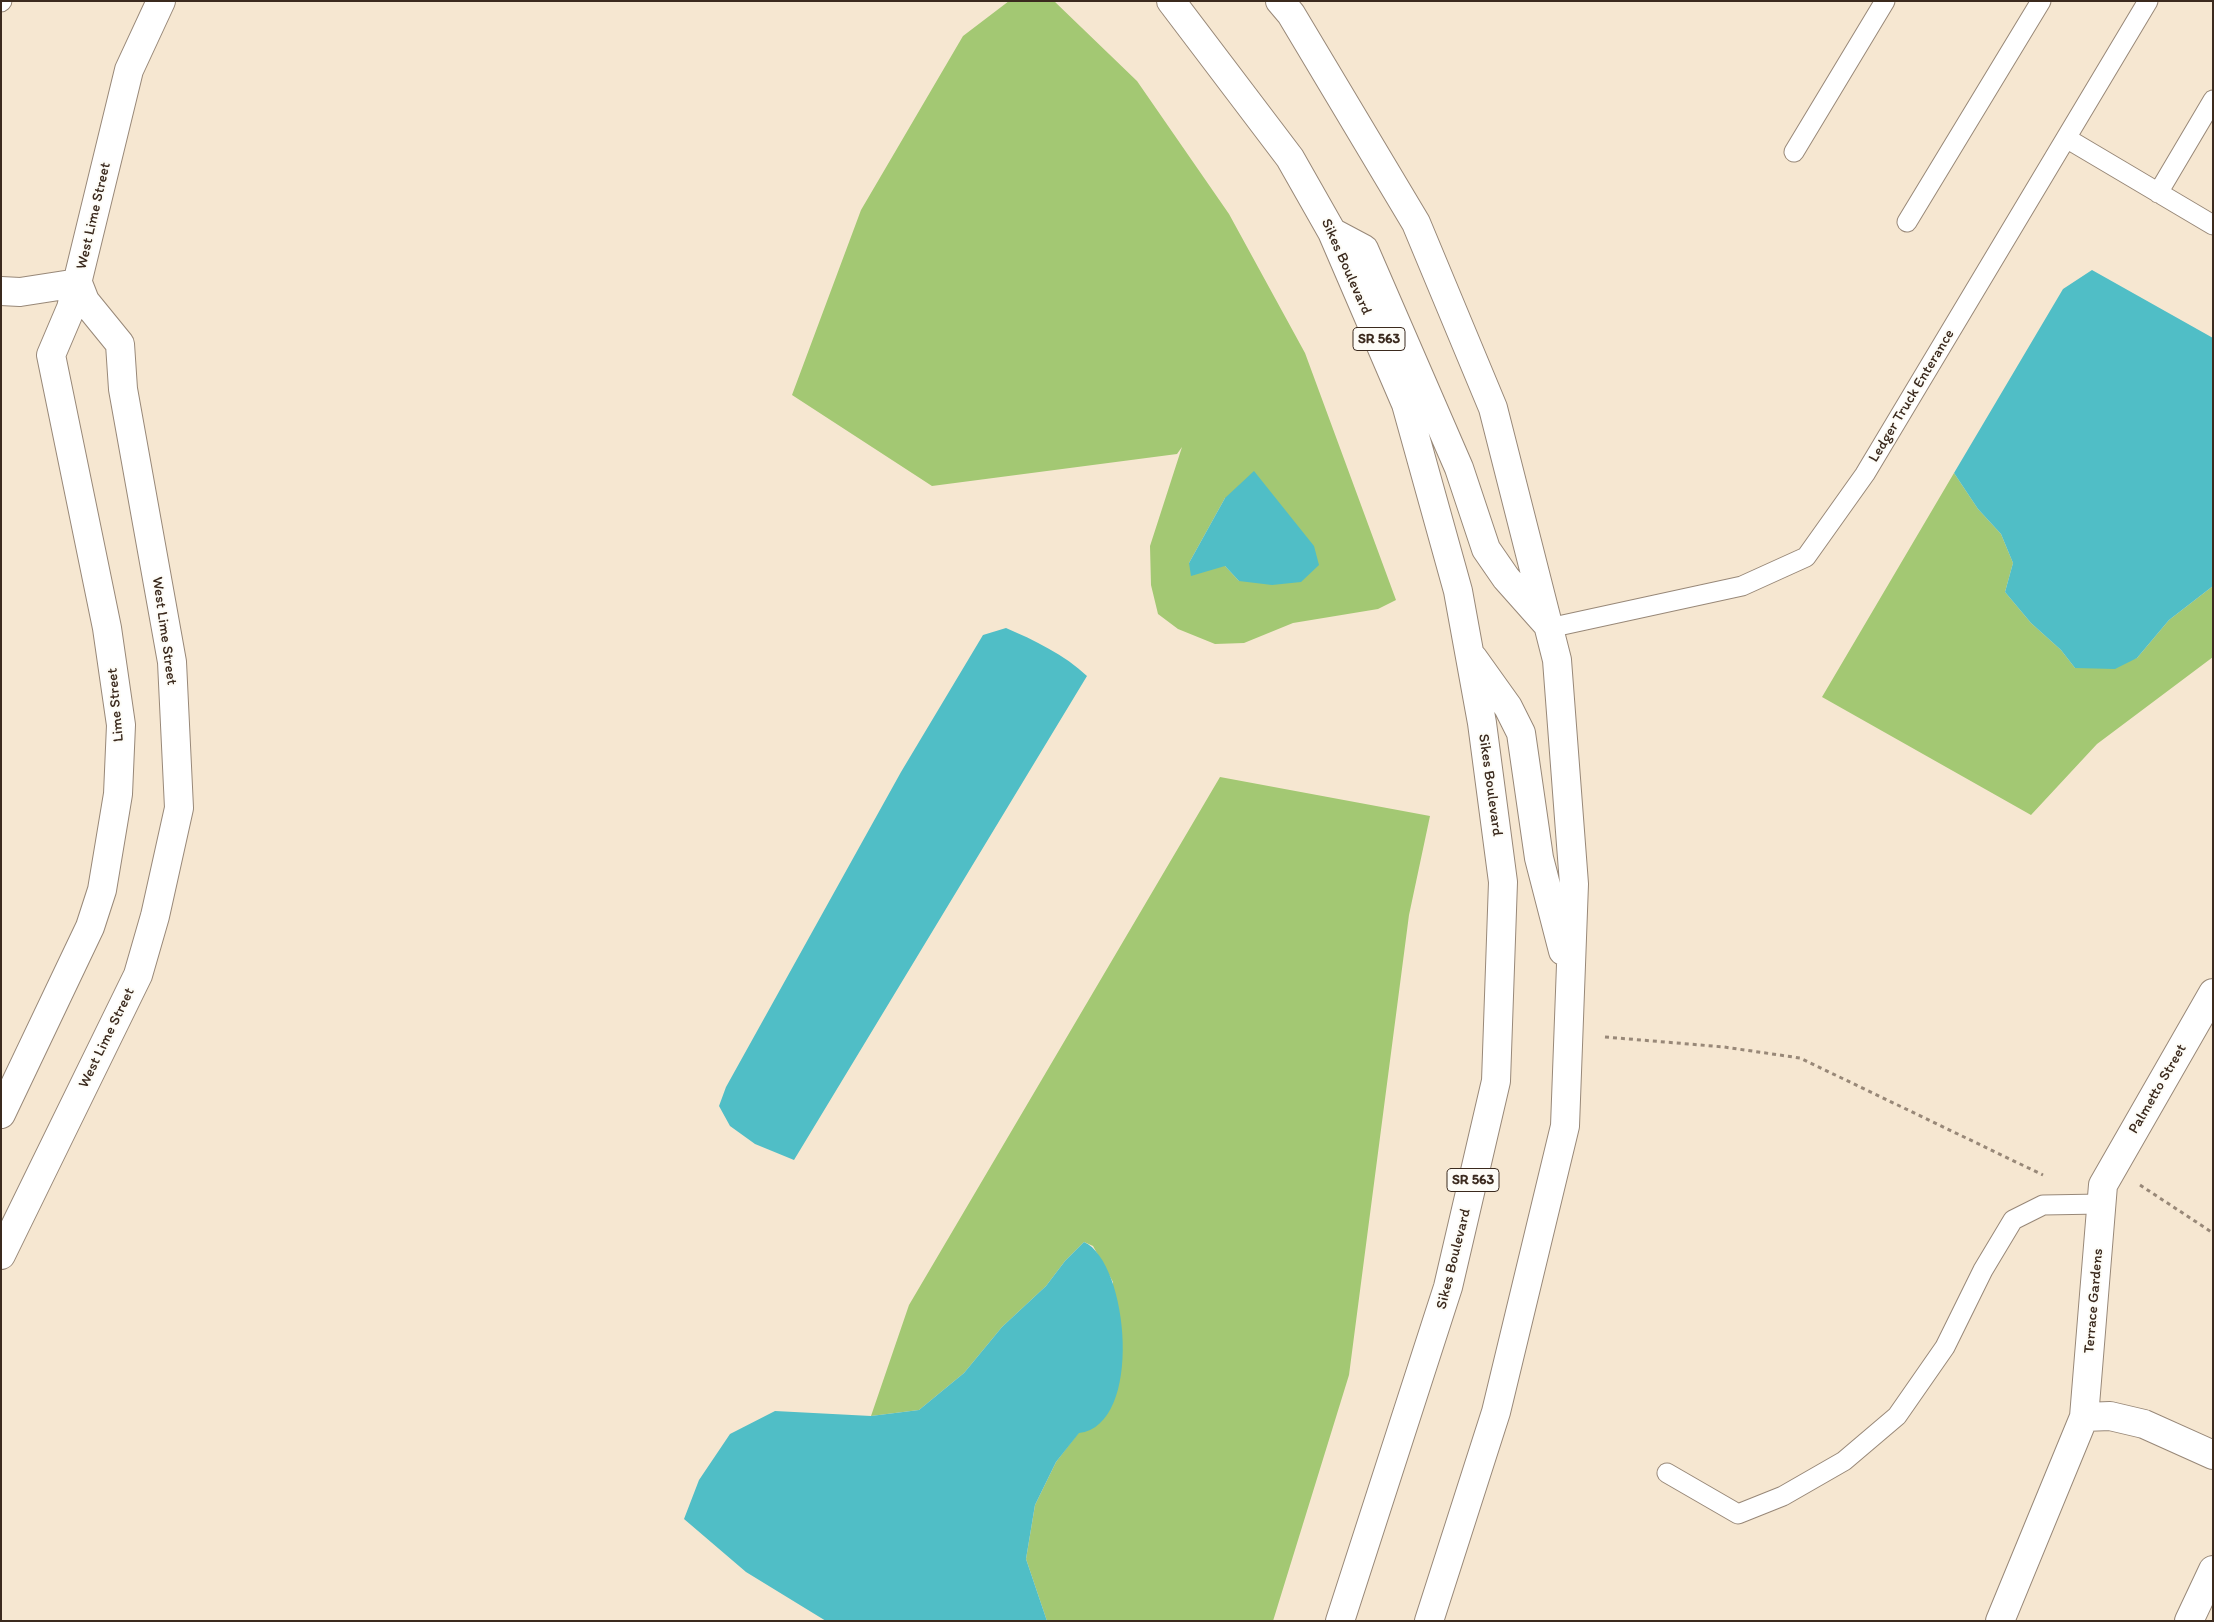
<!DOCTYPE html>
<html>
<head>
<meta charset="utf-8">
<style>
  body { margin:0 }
  #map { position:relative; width:2214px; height:1622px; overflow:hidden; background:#f6e7d1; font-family:Itim,sans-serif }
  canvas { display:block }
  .frame { position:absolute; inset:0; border:2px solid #3b2a1e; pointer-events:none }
</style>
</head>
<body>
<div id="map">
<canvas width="2214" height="1622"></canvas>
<div class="frame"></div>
</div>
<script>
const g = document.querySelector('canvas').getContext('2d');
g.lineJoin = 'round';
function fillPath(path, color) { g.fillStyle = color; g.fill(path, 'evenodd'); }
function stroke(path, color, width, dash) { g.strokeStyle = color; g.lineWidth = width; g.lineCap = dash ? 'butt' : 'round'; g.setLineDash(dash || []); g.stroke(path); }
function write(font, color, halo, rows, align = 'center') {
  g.font = font + ' Itim,sans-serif'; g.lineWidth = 4; g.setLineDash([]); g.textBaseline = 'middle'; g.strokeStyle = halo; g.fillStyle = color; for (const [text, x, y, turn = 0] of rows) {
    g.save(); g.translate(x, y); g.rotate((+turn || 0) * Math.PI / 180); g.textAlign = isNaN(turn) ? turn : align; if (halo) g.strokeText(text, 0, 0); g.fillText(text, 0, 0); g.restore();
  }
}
fillPath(new Path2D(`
  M1009 1H1054L1137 81 1229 214 1305 353 1396 600 1378 609 1293 623 1244 643 1215 644 1178 629 1158 614 1151 585 1150 546 1182 447 1177 454 932 486 792 395 861 210 963 36ZM1225 498 1239 581 1225 566 1189 563Z
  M1954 473 1978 509 2001 534 2013 563 2005 592 2031 623 2061 650 2075 668 2137 658 2169 620 2213 586V657L2097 744 2031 815 1822 697Z
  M1220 777 1430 816 1409 915 1349 1375 1273 1621H1047L1026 1559 1035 1505 1056 1462 1079 1432 1113 1282 1093 1246 1084 1242 1065 1261 1046 1286 1002 1327 964 1373 919 1410 871 1416 909 1305Z`), '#a3c873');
fillPath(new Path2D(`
  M2092 270 2213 338V586L2169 620 2137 658 2115 669 2075 668 2061 650 2031 623 2005 592 2013 563 2001 534 1978 509 1954 473 2063 289Z
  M1254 471 1314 546 1319 565 1301 582 1272 585 1239 581 1225 566 1191 576 1189 563 1225 498Z
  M1006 628C1034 640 1065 655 1087 676L794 1160 755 1144 730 1126 719 1106 726 1087 901 772 983 635Z
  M1084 1242C1129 1262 1144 1426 1079 1433L1056 1462 1035 1505 1026 1559 1047 1621H826L746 1572 684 1519 699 1480 730 1434 775 1411 871 1416 919 1410 964 1373 1002 1327 1046 1286 1065 1261Z`), '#50bec6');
const service = new Path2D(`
  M1 2 2 1
  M2066 138 2213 225
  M1794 152 1885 1
  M2158 193 2213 100
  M1907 222 2041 1
  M1549 628 1742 586 1806 557 1865 474 2148 1
  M1667 1473 1738 1514 1783 1496 1844 1461 1897 1416 1945 1347 1983 1270 2013 1220 2043 1205 2101 1204`);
const minor = new Path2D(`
  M2084 1417 2110 1416 2144 1424 2213 1455
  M2000 1621 2084 1417 2103 1185 2213 993
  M2189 1621 2213 1570`);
const tertiary = new Path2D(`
  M1 291 20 292 78 283
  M1 1114 90 927 102 890 118 794 121 725 107 628 51 355 71 308 129 70 161 1
  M1 1255 138 975 155 916 179 808 172 662 123 389 120 344 85 301 78 283`);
const primary = new Path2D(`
  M1171 1 1290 158 1332 232 1406 404 1458 591 1482 723 1503 882 1496 1081 1448 1287 1340 1621
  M1280 1 1291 14 1416 223 1493 408 1557 660 1574 884 1565 1126 1496 1412 1429 1621
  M1332 232 1364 249 1459 468 1486 549 1506 578 1546 623
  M1473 658 1508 707 1521 733 1539 858 1563 951`);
stroke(service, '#988878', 21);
stroke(minor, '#988878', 30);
stroke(tertiary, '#988878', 30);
stroke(primary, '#988878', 30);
stroke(new Path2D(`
  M1605 1037 1724 1047 1800 1058 2043 1175
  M2140 1185 2213 1233`), '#988878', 3, [4, 4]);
stroke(service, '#fff', 19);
stroke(minor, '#fff', 28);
stroke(tertiary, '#fff', 28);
stroke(primary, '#fff', 28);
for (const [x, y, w] of [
  [1379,339,52],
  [1473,1180,52]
]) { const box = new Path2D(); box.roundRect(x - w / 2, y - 11.5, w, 23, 4); g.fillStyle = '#fdfcf7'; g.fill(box); stroke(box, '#3b2a1e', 1); }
write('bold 14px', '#3b2a1e', null, [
  ["SR 563",1379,339],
  ["SR 563",1473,1180]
]);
write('15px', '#3b2a1e', '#fdfcf7', [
  ["West Lime Street",94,216,-77],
  ["Sikes Boulevard",1346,267,66],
  ["Ledger Truck Enterance",1912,396,-59],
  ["West Lime Street",164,631,82],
  ["Lime Street",116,705,-95],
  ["Sikes Boulevard",1490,785,82],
  ["West Lime Street",107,1038,-64],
  ["Palmetto Street",2158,1089,-60],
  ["Sikes Boulevard",1454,1259,-76],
  ["Terrace Gardens",2094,1301,-85]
]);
</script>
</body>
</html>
